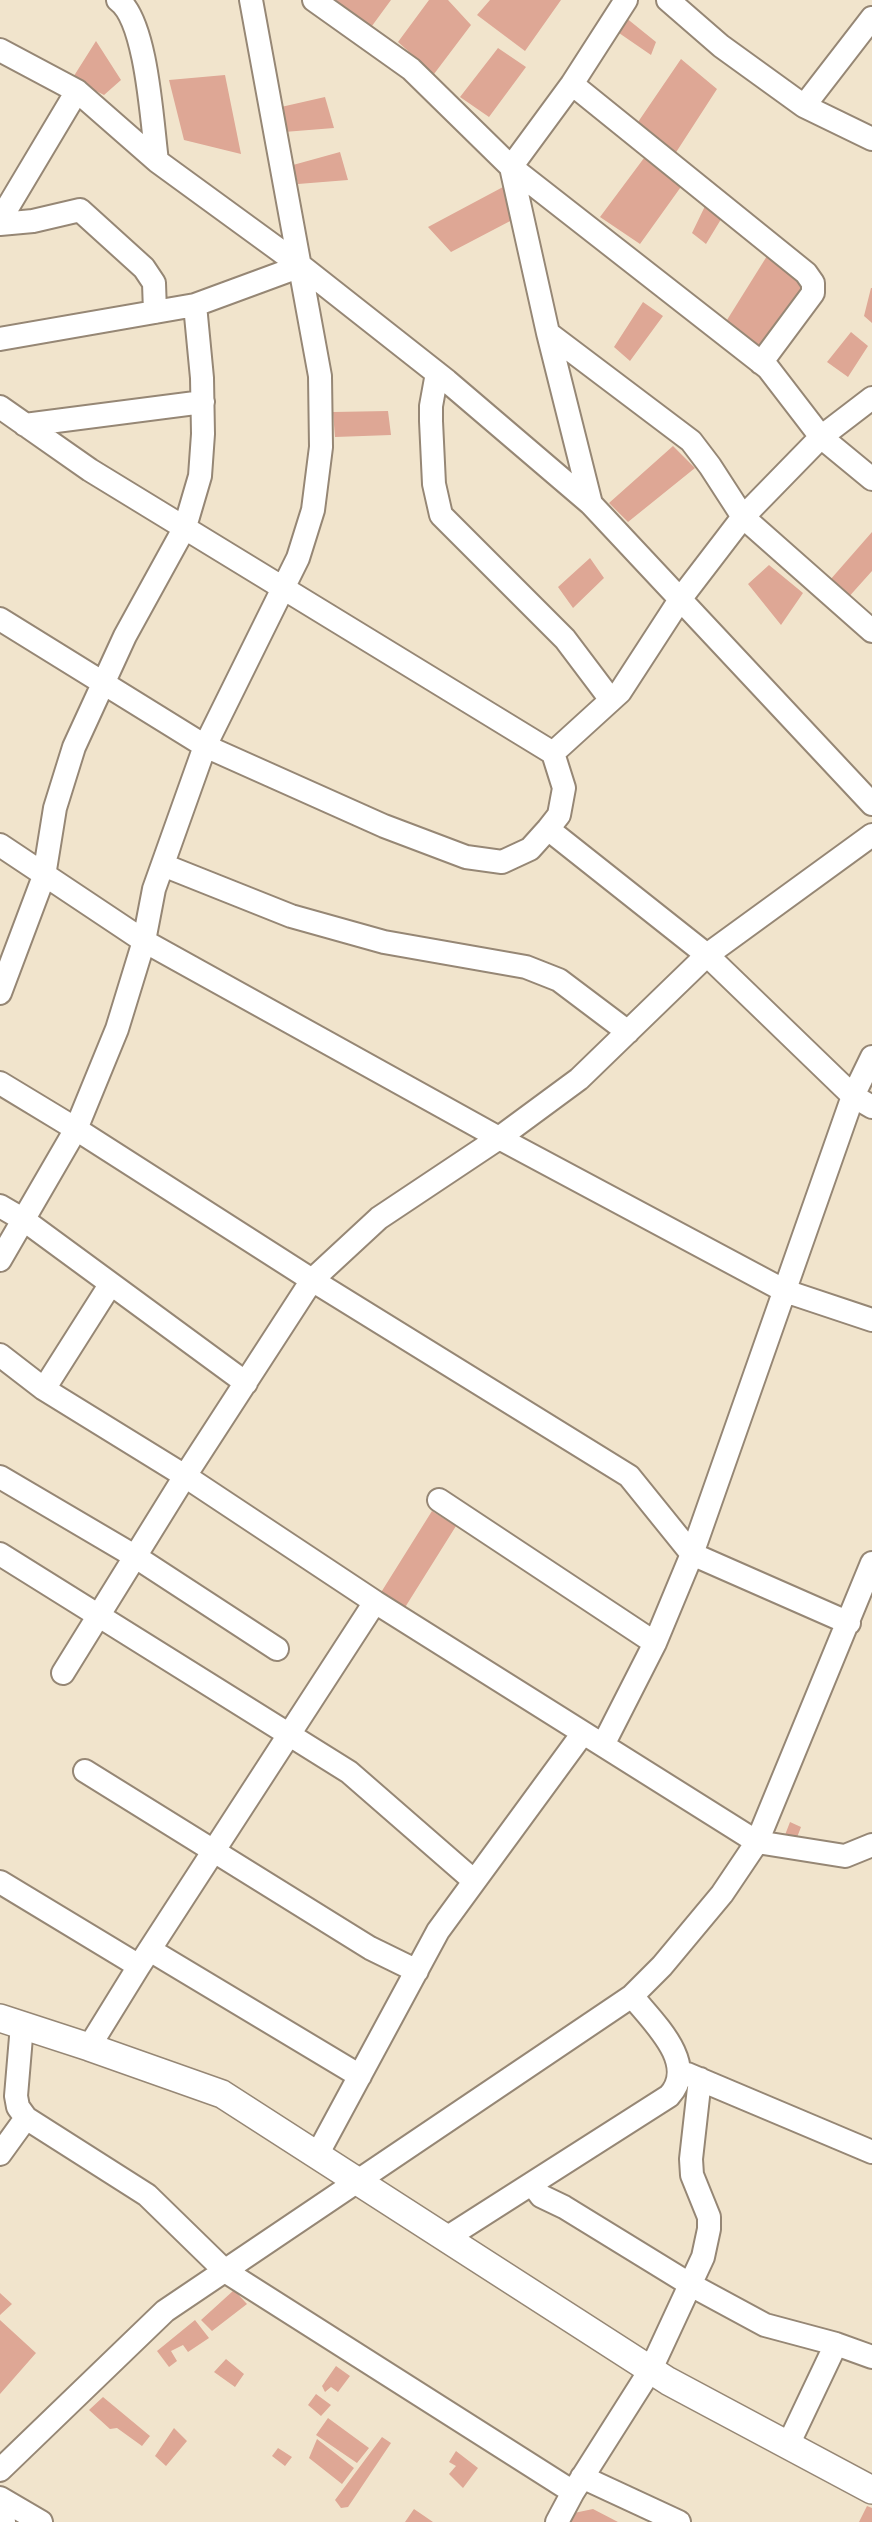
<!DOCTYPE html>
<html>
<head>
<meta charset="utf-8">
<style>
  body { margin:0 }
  canvas { display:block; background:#f1e4cc }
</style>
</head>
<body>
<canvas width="872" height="2522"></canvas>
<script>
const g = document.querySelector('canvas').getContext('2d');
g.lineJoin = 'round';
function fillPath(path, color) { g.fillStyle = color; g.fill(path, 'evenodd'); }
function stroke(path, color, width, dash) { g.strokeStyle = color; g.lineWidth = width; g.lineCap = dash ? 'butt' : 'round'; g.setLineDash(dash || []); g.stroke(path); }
fillPath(new Path2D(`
  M336 0H391L369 30Z
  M429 0H448L471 25 434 74 398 42Z
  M490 0H561L525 51 477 15Z
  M625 17 656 42 651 55 619 33Z
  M96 41 121 80 104 95 72 79Z
  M498 48 526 67 489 117 460 97Z
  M681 59 717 89 673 157 636 125Z
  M225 75 241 154 184 140 169 80Z
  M325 97 334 128 284 132 281 107Z
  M340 152 348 180 298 184 293 165Z
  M647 154 683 184 640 244 600 217Z
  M503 187 514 219 451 252 428 227Z
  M707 202 723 216 706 244 692 233Z
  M767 256 804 285 757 352 722 328Z
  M871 288H872V323L864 316Z
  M643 302 663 316 630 361 614 347Z
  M851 332 868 346 848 377 827 362Z
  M388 411 391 435 335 437 333 412Z
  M673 446 695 468 628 522 609 503Z
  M872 532V571L846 600 830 580Z
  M590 558 604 578 573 608 558 587Z
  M769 565 803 593 781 625 748 584Z
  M432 1511 456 1526 404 1609 380 1594Z
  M790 1822 801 1827 796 1840 785 1835Z
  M234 2290 247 2304 212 2331 201 2320Z
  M0 2293 12 2304 0 2315Z
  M0 2320 36 2353 0 2394Z
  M195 2320 209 2338 188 2352 183 2345 171 2351 177 2361 169 2367 157 2351Z
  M226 2359 244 2374 235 2387 214 2372Z
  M336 2366 350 2376 338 2392 331 2387 325 2392 322 2386Z
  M316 2394 331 2405 321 2416 308 2405Z
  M103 2397 150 2436 142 2446 117 2428 110 2429 89 2410Z
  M328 2418 369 2448 357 2463 316 2435Z
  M174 2428 187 2441 166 2466 155 2456Z
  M382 2437 391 2443 348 2507 341 2508 335 2500Z
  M317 2439 354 2468 342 2484 309 2458Z
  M278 2448 292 2457 285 2466 272 2456Z
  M456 2451 478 2468 463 2488 449 2474 456 2466 449 2462Z
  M867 2506 872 2508V2522H859Z
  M414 2509 433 2522H405Z
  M593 2509 618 2522H570L574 2513Z`), '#dea795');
const minor = new Path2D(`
  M118 0C147 21 152 124 157 161
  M314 0 411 69 511 167 768 368 821 437 872 479
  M668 0 721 46 804 106 872 139
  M0 50 77 91 157 161 301 266 447 381 591 504 872 804
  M572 84 806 273 813 283V293L761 363
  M804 106 872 18
  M0 220 77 91
  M0 224 33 221 80 210 144 268 154 283 155 312
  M548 333 691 441 710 466 743 517 872 631
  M0 339 195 305 301 266
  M437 373 431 406V421L434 484 441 515 565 639 611 700
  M0 407 90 470 553 753 564 788 559 815 548 829 530 849 502 862 466 857 384 826 205 746 0 619
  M25 425 203 402
  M591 504 548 333 511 167 572 84 626 0
  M553 753 620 692 681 598 743 517 821 437 872 398
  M548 829 707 955 853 1096 872 1107
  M0 845 144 941 499 1138 785 1291 872 1320
  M163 865 291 916 384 942 526 967 559 980 628 1032
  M0 993 44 876 55 808 74 747 125 636 185 527 200 476 203 434 202 378 195 305
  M0 1083 76 1129 312 1280 629 1476 692 1554 849 1623
  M0 1206 24 1220 246 1383
  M0 1260 76 1129 117 1029 144 941 154 889 205 746 298 558 313 510 321 447 320 376 251 0
  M0 1355 44 1389 185 1476 375 1602 757 1842 845 1856 872 1845
  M44 1389 110 1285
  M0 1477 136 1557 277 1649
  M439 1500 655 1643
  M0 1554 349 1772 473 1880
  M63 1673 185 1476 312 1280 379 1218 499 1138 579 1079 707 955 872 835
  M603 1745 655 1643 692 1554 853 1096 872 1057
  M85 1771 370 1948 417 1971
  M0 1882 139 1966
  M150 1950 360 2076
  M22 2025 16 2096 18 2107 26 2118 147 2195 225 2271 573 2492
  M89 2047 139 1966 375 1602
  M687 2074 872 2152
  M0 2154 26 2118
  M317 2155 438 1931 583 1733
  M532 2184 541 2196 564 2207 691 2285 765 2325 836 2344 872 2357
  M448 2237 669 2096C699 2064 653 2022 632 1996
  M788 2445 836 2344
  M0 2470 165 2311 632 1996 662 1966 722 1894 757 1842 872 1563
  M582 2477 679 2522
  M0 2498 41 2522
  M0 2519 4 2522
  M557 2522 573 2492 651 2369 703 2257 709 2229V2217L692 2175 691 2159 700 2079`);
const tertiary = new Path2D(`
  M0 2018 89 2047 222 2094 668 2381 872 2490`);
stroke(minor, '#968775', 26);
stroke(tertiary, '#968775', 30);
stroke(minor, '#fff', 22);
stroke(tertiary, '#fff', 27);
</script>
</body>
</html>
